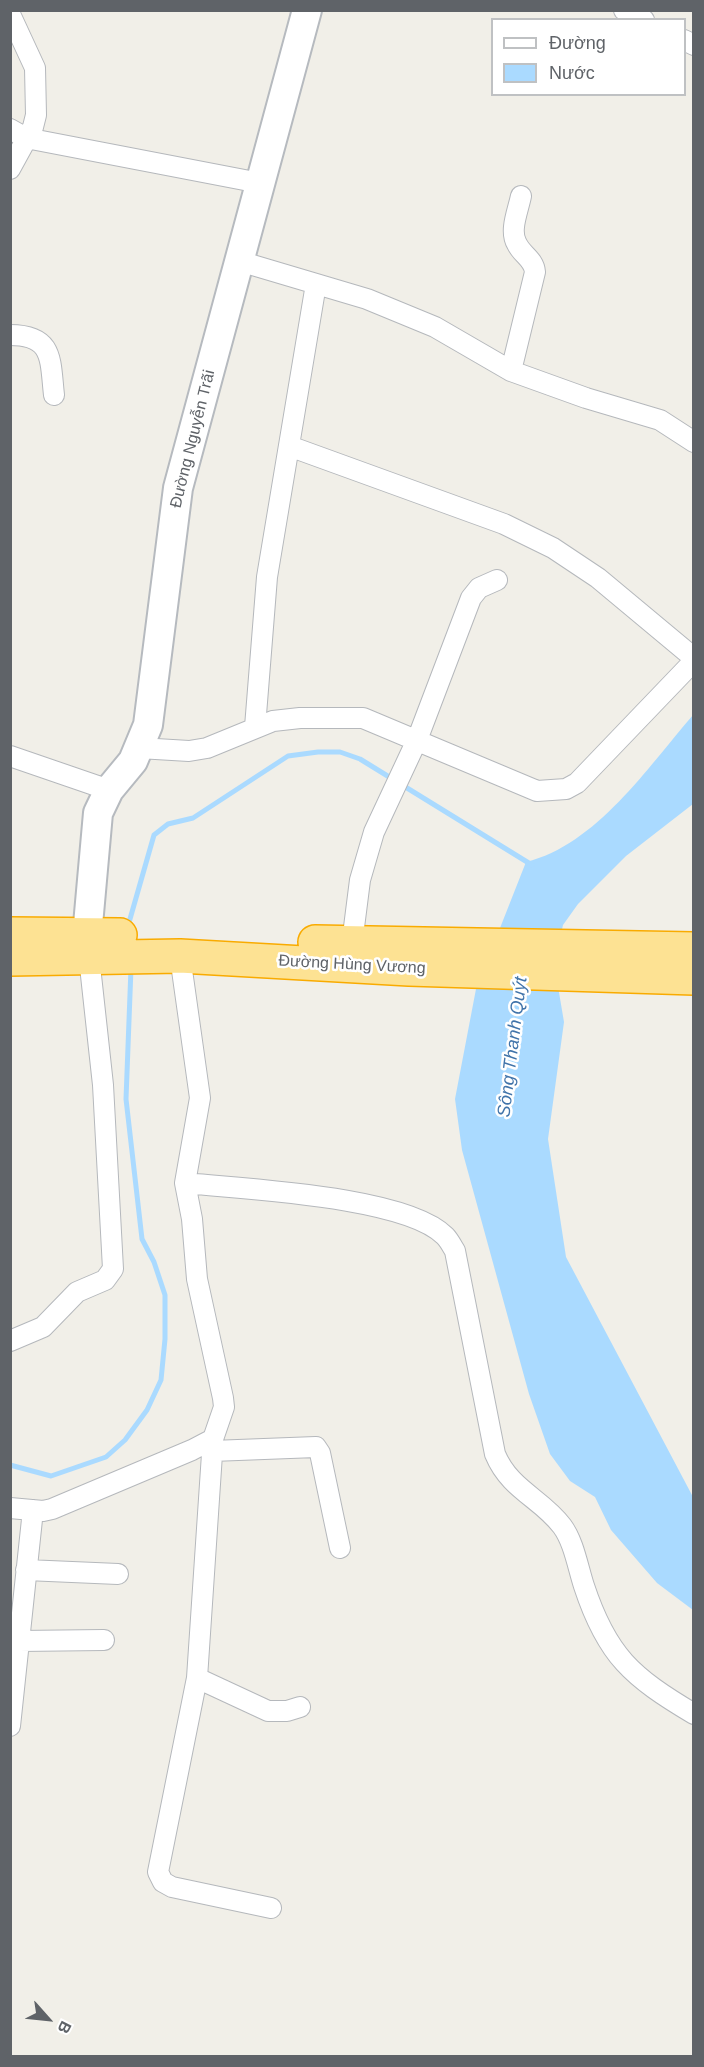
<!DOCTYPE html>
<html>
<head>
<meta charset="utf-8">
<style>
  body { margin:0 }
  #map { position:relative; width:704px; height:2067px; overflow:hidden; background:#f1efe8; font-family:Helvetica,sans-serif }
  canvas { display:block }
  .frame { position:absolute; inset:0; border:12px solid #5f6368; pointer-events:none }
  .legend { position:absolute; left:491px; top:18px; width:195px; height:78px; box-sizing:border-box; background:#fff; border:2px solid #bfc1c3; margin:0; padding:8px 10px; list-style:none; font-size:18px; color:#5f6368 }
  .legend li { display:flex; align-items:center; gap:12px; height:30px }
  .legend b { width:30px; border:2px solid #bfc1c3 }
  .north { position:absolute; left:18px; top:1989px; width:60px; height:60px; -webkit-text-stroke:4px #fff; paint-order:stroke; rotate:117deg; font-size:16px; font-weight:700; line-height:24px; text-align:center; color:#5f6368 }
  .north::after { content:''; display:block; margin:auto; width:21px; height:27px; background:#5f6368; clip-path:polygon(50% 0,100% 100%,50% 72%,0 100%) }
</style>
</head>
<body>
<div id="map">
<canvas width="704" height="2067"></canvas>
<div class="frame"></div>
<ul class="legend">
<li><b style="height:8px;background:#fff"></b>Đường</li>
<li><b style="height:16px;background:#aadaff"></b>Nước</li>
</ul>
<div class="north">B</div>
</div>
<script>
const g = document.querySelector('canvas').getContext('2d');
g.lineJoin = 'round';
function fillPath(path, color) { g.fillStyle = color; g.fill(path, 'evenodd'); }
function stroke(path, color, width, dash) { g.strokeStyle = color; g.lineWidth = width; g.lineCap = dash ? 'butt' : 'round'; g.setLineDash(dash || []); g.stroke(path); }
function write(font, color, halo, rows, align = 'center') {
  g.font = font + ' Helvetica,sans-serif'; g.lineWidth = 5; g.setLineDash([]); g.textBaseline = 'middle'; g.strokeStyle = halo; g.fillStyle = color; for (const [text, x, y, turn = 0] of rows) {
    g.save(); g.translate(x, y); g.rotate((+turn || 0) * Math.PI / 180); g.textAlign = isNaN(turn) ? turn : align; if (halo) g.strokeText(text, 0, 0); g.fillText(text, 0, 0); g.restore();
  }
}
fillPath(new Path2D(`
  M693 715V804L626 856 578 904 563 925 554 963 564 1022 548 1139 566 1257 693 1497V1610L657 1583 611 1530 595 1497 570 1481 550 1454 529 1394 462 1150 455 1099 476 989 526 862C596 845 648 767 693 715Z`), '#aadaff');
stroke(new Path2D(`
  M128 926 154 835 168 824 193 818 288 756 318 752H340L360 759 532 865
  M10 1465 51 1476 106 1457 125 1440 147 1410 161 1380 165 1339V1295L154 1262 142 1239 126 1099 131 968`), '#aadaff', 5);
const street = new Path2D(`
  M624 10 644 20
  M10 14 35 68 36 115 33 127 10 169
  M684 40 694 45
  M10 129 26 138 260 183
  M239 261 367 299 435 327 511 371 586 398 660 420 694 442
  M10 335C54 335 50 360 54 395
  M511 371 535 272C534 259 522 255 517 244 509 231 518 211 521 196
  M289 446 504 524 553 548 598 578 694 658
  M255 727 267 577 316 284
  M139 748 189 751 207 748 273 721 300 718H363L537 791 566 789 577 783 694 661
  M10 756 109 790
  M352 943 360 880 374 832 417 740 471 598 479 588 497 580
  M185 1183C242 1189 406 1196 445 1236 449 1240 452 1246 455 1251L495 1454C510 1490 541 1498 562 1526 574 1542 578 1568 584 1586 607 1656 632 1677 694 1714
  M10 1341 43 1327 77 1292 105 1280 113 1269 103 1085 88 948
  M213 1439 197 1678 158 1872 163 1882 172 1887 271 1908
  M212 1451 316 1447 320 1453 340 1548
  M10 1508 43 1511 52 1509 192 1450 213 1439 224 1407 223 1398 197 1279 192 1219 185 1183 200 1098 180 956
  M26 1570 118 1574
  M19 1641 104 1640
  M197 1678 268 1711H287L300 1707
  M10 1726 33 1510`);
const secondary = new Path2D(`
  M87 936 98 813 109 790 133 761 148 725 178 488 307 10`);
const highway = new Path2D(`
  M10 934 120 935
  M315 942 694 949
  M10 959 180 956 409 969 694 978`);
stroke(street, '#b5b8bc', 22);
stroke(secondary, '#b6babf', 32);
stroke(highway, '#f9ab00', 36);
stroke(street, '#fff', 20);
stroke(secondary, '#fff', 28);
stroke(highway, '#fde293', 33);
write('16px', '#5f6368', '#fff', [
  ["Đường Nguyễn Trãi",193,439,-76],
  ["Đường Hùng Vương",352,965,3]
]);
write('italic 18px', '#4174aa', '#fff', [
  ["Sông Thanh Quýt",513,1047,-83]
]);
</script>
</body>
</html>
